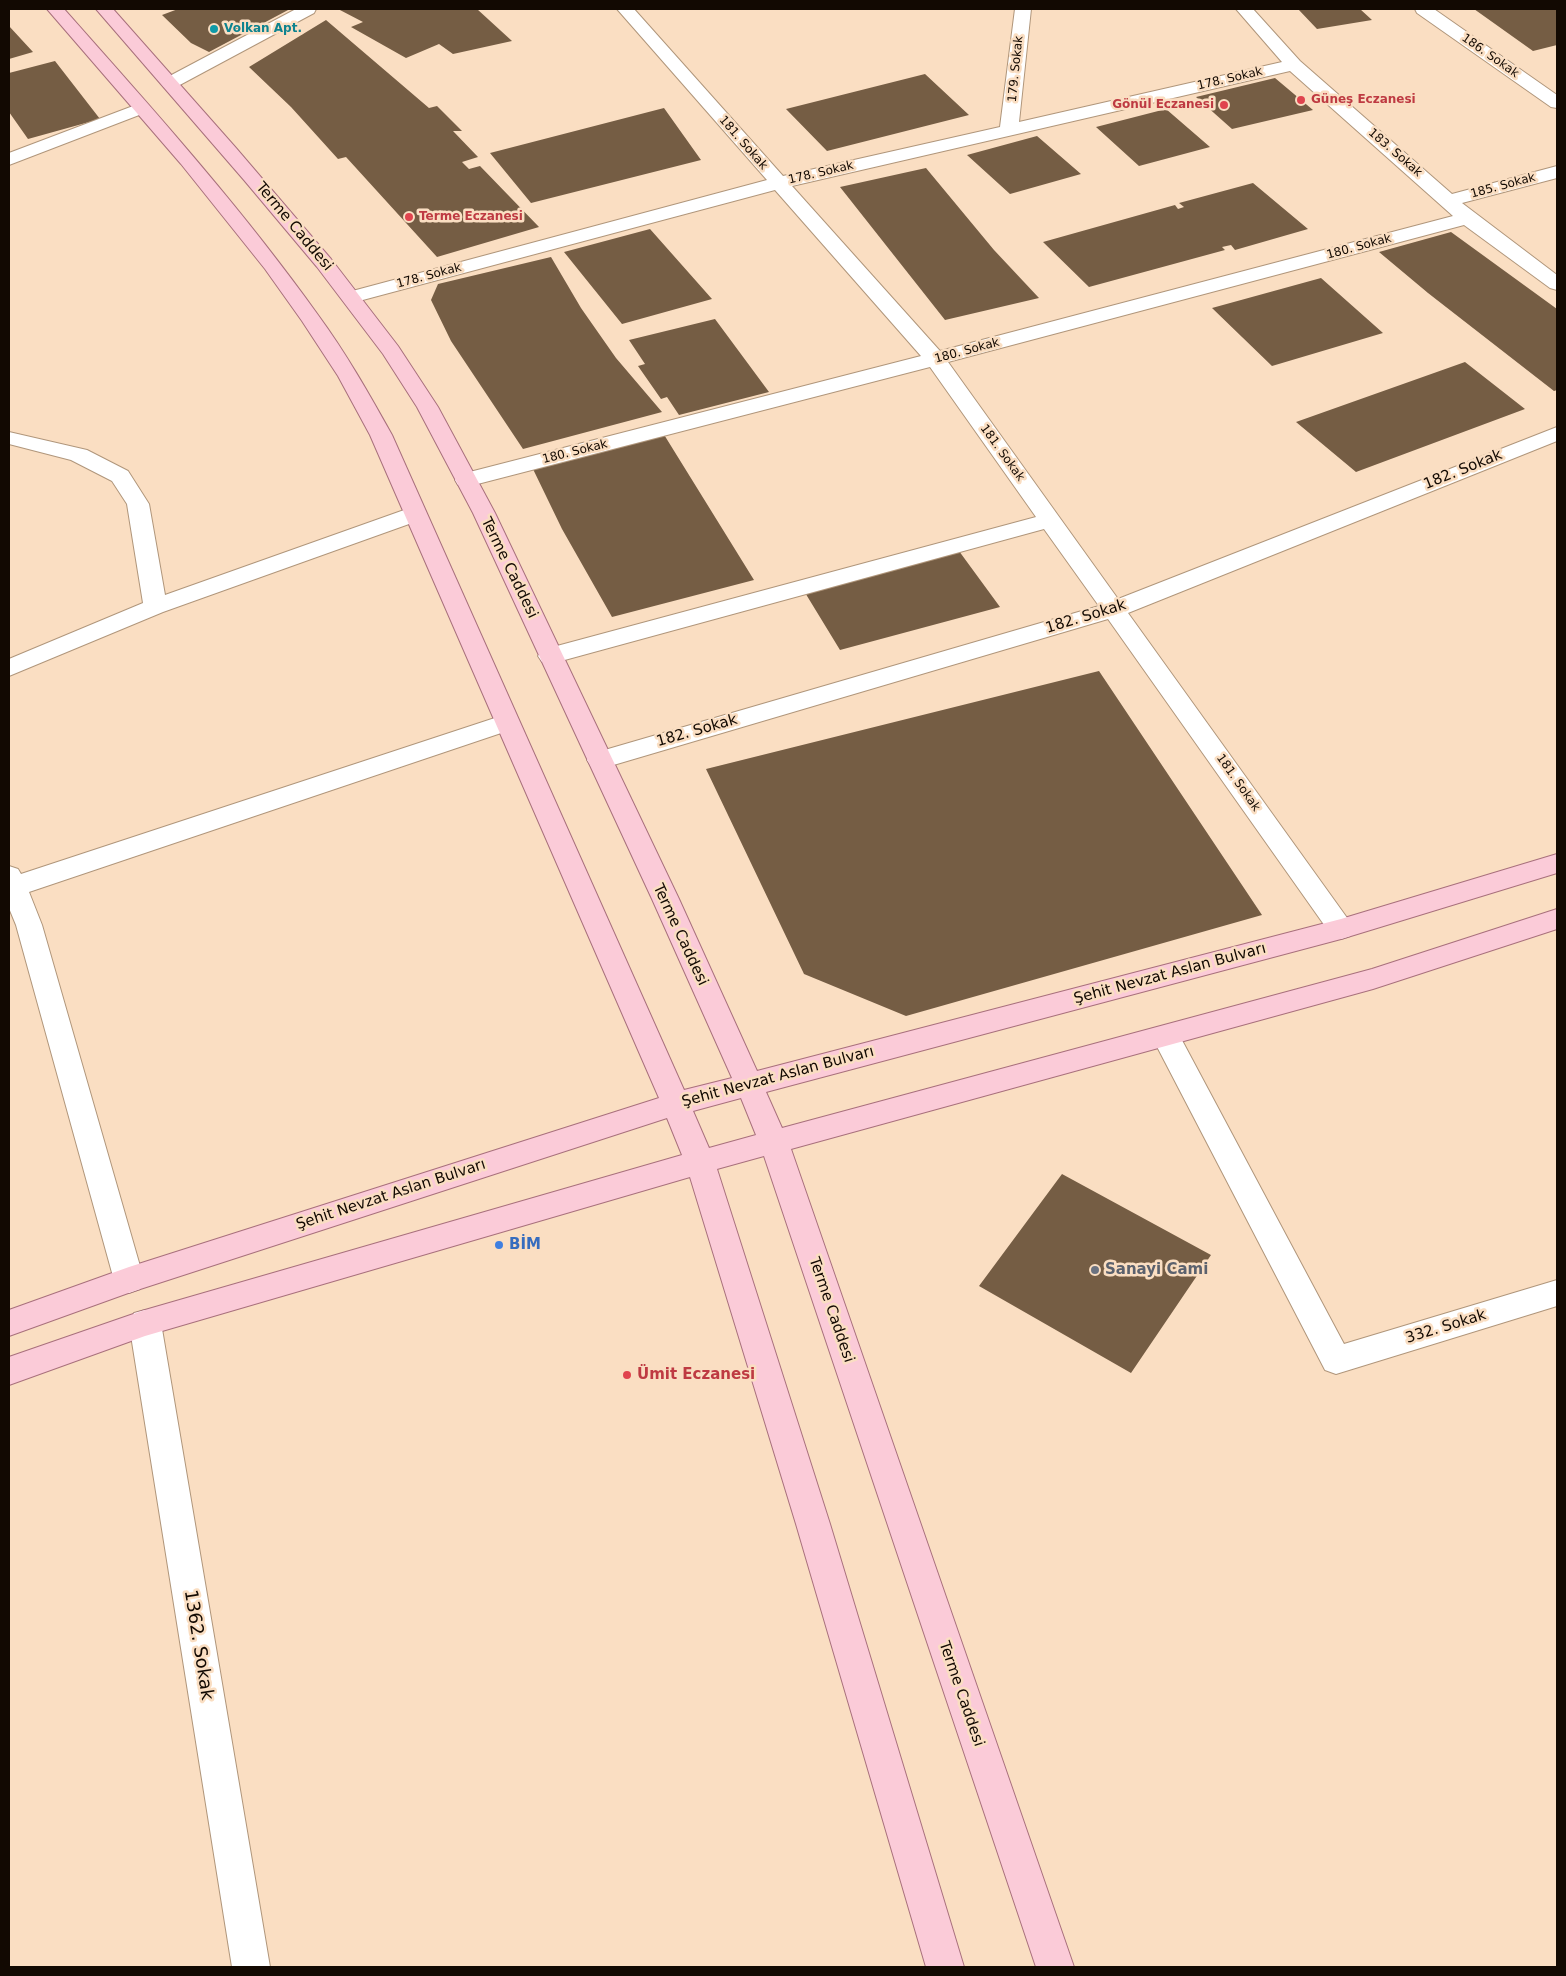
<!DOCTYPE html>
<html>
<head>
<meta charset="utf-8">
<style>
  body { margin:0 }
  #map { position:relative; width:1566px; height:1976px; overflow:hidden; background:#fadec2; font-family:"DejaVu Sans",sans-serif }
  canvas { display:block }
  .frame { position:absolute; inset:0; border:10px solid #120902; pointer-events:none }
</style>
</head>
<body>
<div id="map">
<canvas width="1566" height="1976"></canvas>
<div class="frame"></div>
</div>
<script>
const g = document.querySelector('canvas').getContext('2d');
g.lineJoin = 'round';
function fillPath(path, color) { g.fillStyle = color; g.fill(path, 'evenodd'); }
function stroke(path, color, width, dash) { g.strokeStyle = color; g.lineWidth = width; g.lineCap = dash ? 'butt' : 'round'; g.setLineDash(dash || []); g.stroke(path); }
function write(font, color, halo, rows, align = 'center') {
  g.font = font + ' "DejaVu Sans",sans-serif'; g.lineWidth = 5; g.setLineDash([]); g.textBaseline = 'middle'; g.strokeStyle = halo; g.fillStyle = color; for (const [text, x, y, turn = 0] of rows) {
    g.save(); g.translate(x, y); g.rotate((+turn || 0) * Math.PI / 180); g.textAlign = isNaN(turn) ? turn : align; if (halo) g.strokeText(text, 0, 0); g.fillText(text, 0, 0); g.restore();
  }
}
fillPath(new Path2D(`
  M178 9H290L209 52 191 43 162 15Z
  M338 9H477L512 41 453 54 439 44 406 58 351 27 363 22Z
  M1298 9H1360L1372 20 1317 29Z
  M1474 9H1557V45L1533 51Z
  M326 20 429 108 437 106 462 131H453L478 157 462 162 469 169 480 166 539 227 437 257 346 157 338 159 291 107 249 67Z
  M9 26 33 52 9 59Z
  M55 61 100 119 28 139 9 112V73Z
  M925 74 969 115 827 151 786 109Z
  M1275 78 1313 110 1232 129 1196 97Z
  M664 108 701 160 531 203 490 153Z
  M1166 109 1210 147 1139 166 1096 127Z
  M1037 136 1081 174 1010 194 967 155Z
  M926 168 994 250 1039 298 945 320 840 187Z
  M1253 183 1308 229 1235 250 1231 245 1222 247 1225 250 1089 287 1043 242 1175 205 1178 209 1184 207 1179 203Z
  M650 229 712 299 622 324 564 252Z
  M1451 232 1557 309V390L1554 391 1428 293 1379 252Z
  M551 257 581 308 616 358 662 412 523 449 451 341 431 300 438 284Z
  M1321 278 1383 333 1272 366 1212 308Z
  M715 319 769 392 679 415 667 397 661 399 638 366 645 364 629 340Z
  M1465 362 1525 409 1356 472 1296 422Z
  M663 433 754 580 612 617 562 529 532 467Z
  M959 551 1000 607 840 650 804 591Z
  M1099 671 1262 915 906 1016 804 974 706 769Z
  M1062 1174 1211 1255 1131 1373 979 1286Z`), '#755d44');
const minor = new Path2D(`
  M296 9H316L314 13 176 87 170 88 164 87 161 83 164 79Z
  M617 9H634L783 176 1000 127 1015 9H1031L1019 122 1282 62 1236 9H1253L1300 61 1452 194 1557 166V178L1462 203 1557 275V290L1550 288 1464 225 948 362 1118 599 1557 427V441L1128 613 1350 922 1354 929 1350 936 1341 939 1332 936 1108 619 600 769 591 766 587 760 591 754 1099 606 1044 529 550 664 542 662 538 656 542 650 1036 517 930 367 466 487 458 485 455 480 458 475 921 356 775 190 359 301 352 303 345 301 342 297 345 293 767 180ZM1290 71 1453 216 940 351 792 186Z
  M1415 9H1434L1557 95V108L1551 107 1417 13Z
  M141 103 147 104 150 108 147 112 9 165V153Z
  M9 432 87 450 128 471 149 504 165 595 407 509 415 507 423 509 426 514 423 519 163 612 9 676V659L143 603 127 504 112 481 71 460 9 444Z
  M507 714 516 716 519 722 516 728 29 892 42 925 144 1280 140 1289 129 1293 118 1289 114 1280 16 925 9 908V866L18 869 21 874Z
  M1166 1026 1176 1029 1344 1344 1557 1280V1306L1336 1374 1325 1370 1152 1037 1156 1029Z
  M145 1310 156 1313 161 1323 270 1967H232L129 1323 134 1313Z`);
const major = new Path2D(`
  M47 9H64C152 108 241 207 318 315 346 353 369 394 392 435L684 1090 732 1078 652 899 473 513 417 407 383 354 317 267 244 180 96 9H113L236 148 331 259 398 346 438 407 495 513 679 899 757 1071 1341 919 1557 854V873L1341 939 766 1092 782 1128 1372 969 1557 909V929L1373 989 791 1149 1074 1967H1036L764 1156 717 1169 830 1524 964 1967H926L796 1524 690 1177 145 1336 9 1385V1357L145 1310 682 1155 667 1118 131 1292 9 1336V1310L129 1267 659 1098 370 435 338 376 302 321 265 269 181 164ZM741 1098 756 1135 709 1148 693 1111Z`);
stroke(minor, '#b0967b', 2);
stroke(major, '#a8707c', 2);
fillPath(minor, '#fff');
fillPath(major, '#fbcbd8');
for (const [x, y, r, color] of [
  [214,29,5,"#0f9aa8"],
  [1301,100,5,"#e0444e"],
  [1224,105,5,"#e0444e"],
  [409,217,5,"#e0444e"],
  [499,1245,5,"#3f7fe0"],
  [1095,1270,5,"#6b7280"],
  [627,1375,5,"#e0444e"]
]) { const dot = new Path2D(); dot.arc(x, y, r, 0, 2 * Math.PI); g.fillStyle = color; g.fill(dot); stroke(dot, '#fadec2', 2); }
write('bold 12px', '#0d838f', '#fadec2', [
  ["Volkan Apt.",224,29]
], 'left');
write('12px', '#120902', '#fadec2', [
  ["186. Sokak",1490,56,35],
  ["179. Sokak",1016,69,-84],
  ["178. Sokak",1230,79,-13],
  ["181. Sokak",743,143,49],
  ["183. Sokak",1395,153,41],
  ["178. Sokak",821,173,-13],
  ["185. Sokak",1503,186,-15],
  ["180. Sokak",1359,247,-15],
  ["178. Sokak",429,276,-15],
  ["180. Sokak",967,351,-15],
  ["180. Sokak",575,452,-14],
  ["181. Sokak",1002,453,54],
  ["181. Sokak",1238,783,55]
]);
write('bold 12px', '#be3a42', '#fadec2', [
  ["Güneş Eczanesi",1311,100],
  ["Gönül Eczanesi",1214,105,"right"],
  ["Terme Eczanesi",419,217]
], 'left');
write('15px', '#120902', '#fadec2', [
  ["Terme Caddesi",294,227,50],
  ["182. Sokak",1463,470,-22],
  ["Terme Caddesi",509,568,64],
  ["182. Sokak",1086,617,-17],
  ["182. Sokak",697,731,-16],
  ["Terme Caddesi",680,935,65],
  ["Şehit Nevzat Aslan Bulvarı",1170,974,-15],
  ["Şehit Nevzat Aslan Bulvarı",778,1077,-15],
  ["Şehit Nevzat Aslan Bulvarı",391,1195,-18],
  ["Terme Caddesi",831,1310,71],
  ["332. Sokak",1446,1327,-17],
  ["Terme Caddesi",961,1694,71]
]);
write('bold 15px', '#366cbe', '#fadec2', [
  ["BİM",509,1245]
], 'left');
write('bold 15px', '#5b616d', '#fadec2', [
  ["Sanayi Cami",1105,1270]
], 'left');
write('bold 15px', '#be3a42', '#fadec2', [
  ["Ümit Eczanesi",637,1375]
], 'left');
write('18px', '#120902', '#fadec2', [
  ["1362. Sokak",198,1645,81]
]);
</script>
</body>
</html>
